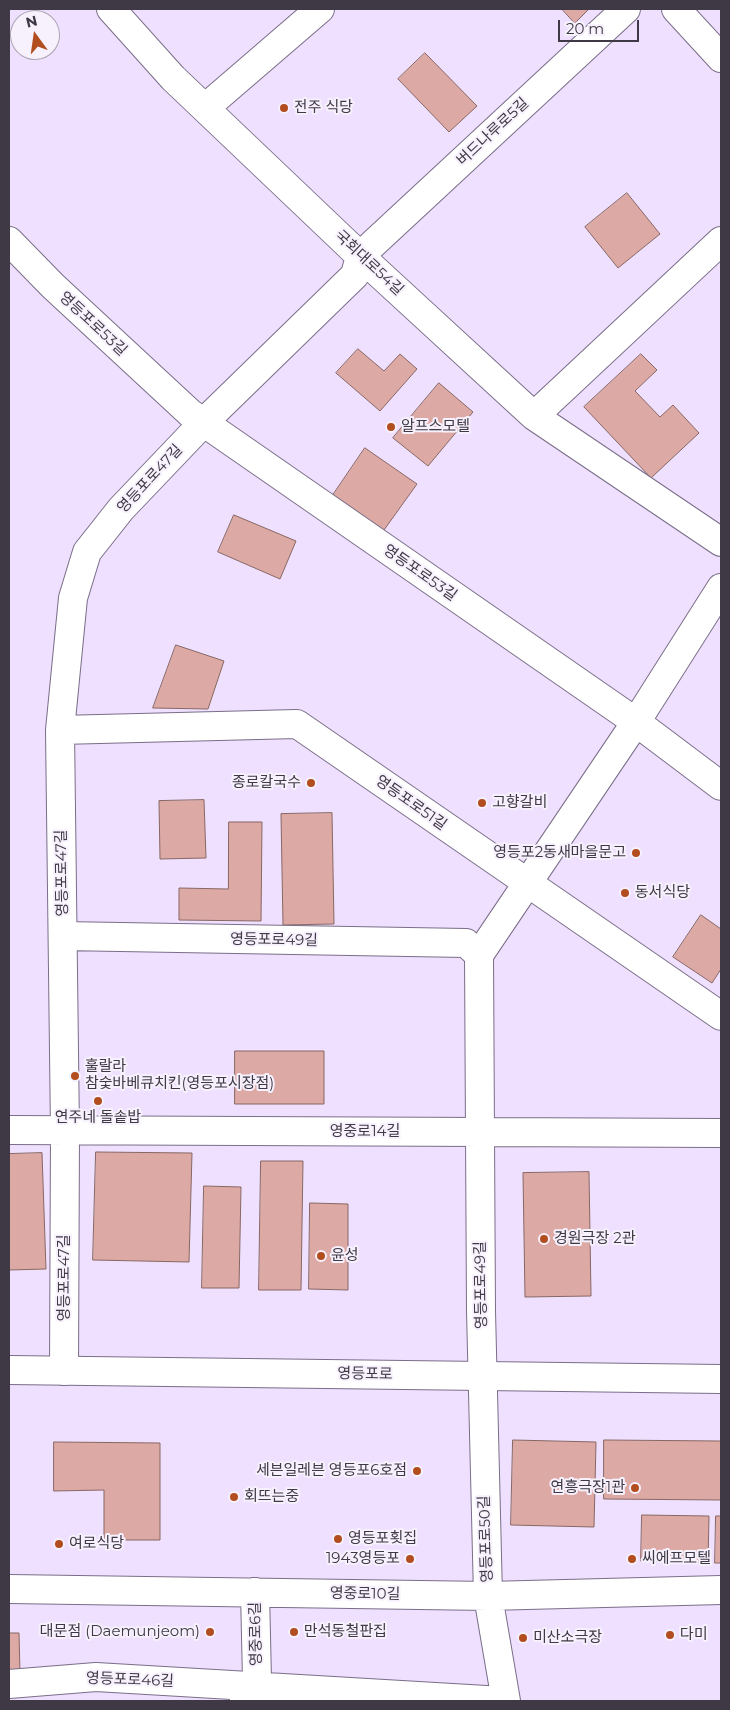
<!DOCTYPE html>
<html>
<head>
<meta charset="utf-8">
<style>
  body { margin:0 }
  #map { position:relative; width:730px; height:1710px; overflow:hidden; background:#eee0fe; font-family:Montserrat,sans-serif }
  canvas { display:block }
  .frame { position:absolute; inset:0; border:10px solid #3e3944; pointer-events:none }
  .north { position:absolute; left:10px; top:10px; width:50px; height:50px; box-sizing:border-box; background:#f7f1fd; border:1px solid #ada7b3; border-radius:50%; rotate:346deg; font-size:14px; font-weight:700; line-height:20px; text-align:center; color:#3e3944 }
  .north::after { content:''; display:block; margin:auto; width:18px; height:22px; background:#b24d1f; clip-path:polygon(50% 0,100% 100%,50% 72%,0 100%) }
  .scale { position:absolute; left:558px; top:20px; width:81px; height:22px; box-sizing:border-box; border:2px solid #3e3944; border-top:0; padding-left:6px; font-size:15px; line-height:18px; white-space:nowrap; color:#3e3944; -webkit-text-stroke:4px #f7f1fd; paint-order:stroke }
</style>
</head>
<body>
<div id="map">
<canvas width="730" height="1710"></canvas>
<div class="frame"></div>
<div class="north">N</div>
<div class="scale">20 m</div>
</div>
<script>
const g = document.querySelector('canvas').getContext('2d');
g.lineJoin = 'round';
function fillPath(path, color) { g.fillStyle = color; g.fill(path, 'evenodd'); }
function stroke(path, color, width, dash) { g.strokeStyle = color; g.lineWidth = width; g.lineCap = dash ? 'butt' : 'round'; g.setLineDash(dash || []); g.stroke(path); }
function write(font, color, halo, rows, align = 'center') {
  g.font = font + ' Montserrat,"Noto Sans KR",sans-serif'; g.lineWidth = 4; g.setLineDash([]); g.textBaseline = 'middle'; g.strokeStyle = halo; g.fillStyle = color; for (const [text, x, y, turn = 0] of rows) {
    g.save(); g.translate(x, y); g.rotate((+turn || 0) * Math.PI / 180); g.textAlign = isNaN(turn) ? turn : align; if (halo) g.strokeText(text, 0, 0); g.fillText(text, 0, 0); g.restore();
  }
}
const building = new Path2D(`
  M562 9H589L575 23Z
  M425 53 477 106 449 132 398 79Z
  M627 193 660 234 618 268 585 227Z
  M358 349 384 371 400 354 417 369 380 411 336 373Z
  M641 354 657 370 635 391 660 417 673 405 699 433 651 478 584 407Z
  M439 383 473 412 428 466 393 438Z
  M365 448 417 484 384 530 333 495Z
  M234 515 296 541 280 579 218 552Z
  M176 645 224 661 208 709 153 708Z
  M204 800 206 858 160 859 159 801Z
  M332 813 334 924 283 925 281 814Z
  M229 822H262L261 921 179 920V888L228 889Z
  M701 915 721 929V969L712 983 673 957Z
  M235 1051H324V1104H235Z
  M96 1152 192 1153 189 1262 93 1260Z
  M42 1153 46 1269 9 1270V1154Z
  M261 1161H303L301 1290H259Z
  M589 1172 591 1296 525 1297 523 1173Z
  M204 1186 241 1187 239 1288H202Z
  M310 1203 348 1204V1290L309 1289Z
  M513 1440 596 1442 594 1527 511 1525Z
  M604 1440 721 1441V1500L604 1499Z
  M54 1442 160 1443V1540H104V1490L54 1491Z
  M642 1515 709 1516 708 1563 641 1561Z
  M716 1516H721V1563H715Z
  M9 1633H19L20 1673 9 1674Z`);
fillPath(building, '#dda9a5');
stroke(building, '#876764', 1);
const street = new Path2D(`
  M111 9 173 78 360 256 534 416 721 542
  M676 9 721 58
  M205 108 320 9
  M9 241 53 286 190 413 636 722 721 786
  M534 416 721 241
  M60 730 297 724 721 1016
  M63 936 466 943 479 955
  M9 1130 721 1133
  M64 1371 65 1132 60 730 73 598 87 552 121 509 203 423 355 275 360 256 626 9
  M9 1589 488 1596 721 1590
  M9 1684 96 1677 503 1701
  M244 1701V1697L257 1680 255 1592
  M506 1701 488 1596 481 1311 479 955 636 722 721 588`);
const secondary = new Path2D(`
  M9 1370 721 1379`);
stroke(street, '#7a6e88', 30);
stroke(secondary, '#7a6e88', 30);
stroke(street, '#fff', 28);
stroke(secondary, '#fff', 28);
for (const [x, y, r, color] of [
  [284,108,5,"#b24d1f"],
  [391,427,5,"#b24d1f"],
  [311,783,5,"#b24d1f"],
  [482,803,5,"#b24d1f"],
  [636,853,5,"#b24d1f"],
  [625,893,5,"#b24d1f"],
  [75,1076,5,"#b24d1f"],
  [98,1101,5,"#b24d1f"],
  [544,1239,5,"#b24d1f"],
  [321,1256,5,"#b24d1f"],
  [417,1471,5,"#b24d1f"],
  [635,1488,5,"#b24d1f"],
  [234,1497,5,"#b24d1f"],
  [338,1539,5,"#b24d1f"],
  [59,1544,5,"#b24d1f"],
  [410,1559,5,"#b24d1f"],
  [632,1559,5,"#b24d1f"],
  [210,1632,5,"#b24d1f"],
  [294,1632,5,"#b24d1f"],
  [670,1635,5,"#b24d1f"],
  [523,1638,5,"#b24d1f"]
]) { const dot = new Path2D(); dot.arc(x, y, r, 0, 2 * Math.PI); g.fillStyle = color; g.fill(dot); stroke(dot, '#f7f1fd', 2); }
write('15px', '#3e3944', '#f7f1fd', [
  ["전주 식당",294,108],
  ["알프스모텔",401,427],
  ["종로칼국수",301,783,"right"],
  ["고향갈비",492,803],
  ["영등포2동새마을문고",626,853,"right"],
  ["동서식당",635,893],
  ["훌랄라",85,1067],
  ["참숯바베큐치킨(영등포시장점)",85,1084],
  ["연주네 돌솥밥",98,1118,"center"],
  ["경원극장 2관",554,1239],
  ["윤성",331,1256],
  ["세븐일레븐 영등포6호점",407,1471,"right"],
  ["연흥극장1관",625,1488,"right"],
  ["회뜨는중",244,1497],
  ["영등포횟집",348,1539],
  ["여로식당",69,1544],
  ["1943영등포",400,1559,"right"],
  ["씨에프모텔",642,1559],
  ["대문점 (Daemunjeom)",200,1632,"right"],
  ["만석동철판집",304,1632],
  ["다미",680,1635],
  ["미산소극장",533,1638]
], 'left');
write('15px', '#3e3944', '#f7f1fd', [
  ["버드나루로5길",493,132,-43],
  ["국회대로54길",369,263,43],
  ["영등포로53길",93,324,43],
  ["영등포로47길",150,479,-47],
  ["영등포로53길",420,573,35],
  ["영등포로51길",411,803,35],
  ["영등포로47길",62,873,-91],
  ["영등포로49길",274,940,1],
  ["영중로14길",365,1132],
  ["영등포로47길",65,1278,-90],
  ["영등포로49길",481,1285,-91],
  ["영등포로",365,1374,1],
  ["영등포로50길",486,1539,-92],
  ["영중로10길",365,1594,1],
  ["영중로6길",256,1634,-91],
  ["영등포로46길",130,1680,2]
]);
</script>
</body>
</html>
